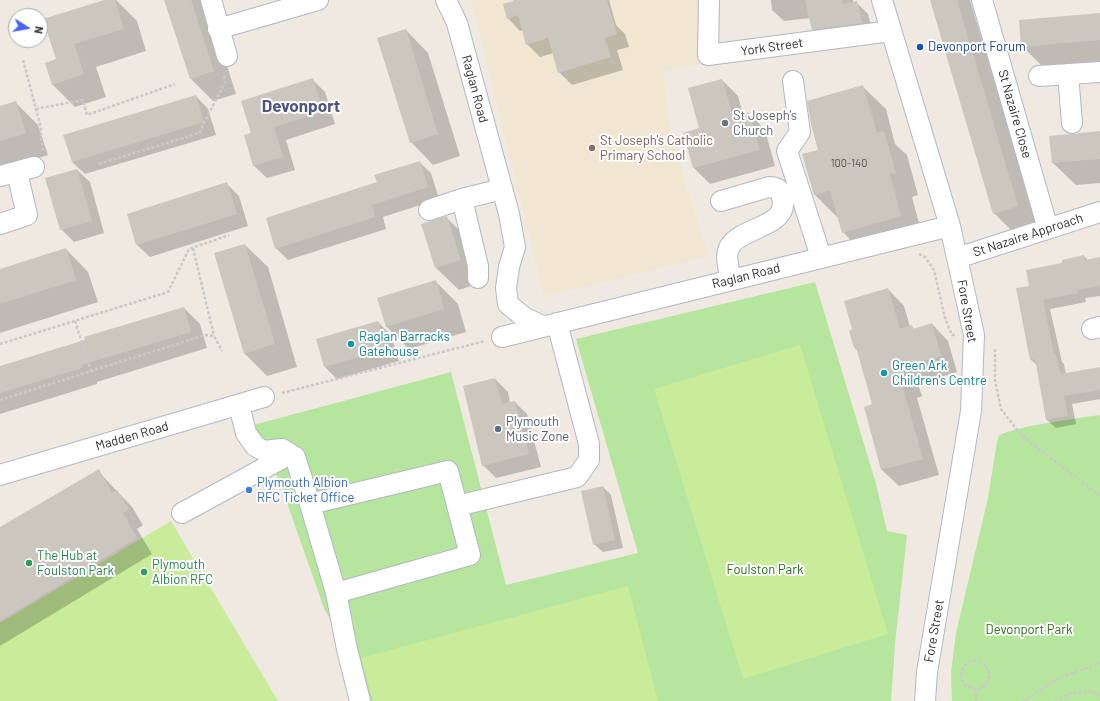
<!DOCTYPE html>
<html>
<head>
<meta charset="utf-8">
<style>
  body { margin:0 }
  #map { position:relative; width:1100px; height:701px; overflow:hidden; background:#efe9e1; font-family:Barlow,sans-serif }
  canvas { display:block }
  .north { position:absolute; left:8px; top:8px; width:40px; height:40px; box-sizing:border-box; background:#fff; border:1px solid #ababab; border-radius:50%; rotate:101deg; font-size:11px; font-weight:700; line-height:16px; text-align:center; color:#2e2e2e }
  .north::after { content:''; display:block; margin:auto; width:14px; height:18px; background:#4264fb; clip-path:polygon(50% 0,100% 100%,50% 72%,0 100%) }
</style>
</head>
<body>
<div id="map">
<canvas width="1100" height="701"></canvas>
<div class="north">N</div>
</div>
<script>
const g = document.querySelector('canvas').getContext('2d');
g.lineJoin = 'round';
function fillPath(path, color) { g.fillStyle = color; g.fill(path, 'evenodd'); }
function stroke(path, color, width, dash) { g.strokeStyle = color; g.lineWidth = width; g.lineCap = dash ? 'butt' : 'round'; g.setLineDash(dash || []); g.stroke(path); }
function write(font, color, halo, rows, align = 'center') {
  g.font = font + ' Barlow,sans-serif'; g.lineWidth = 4; g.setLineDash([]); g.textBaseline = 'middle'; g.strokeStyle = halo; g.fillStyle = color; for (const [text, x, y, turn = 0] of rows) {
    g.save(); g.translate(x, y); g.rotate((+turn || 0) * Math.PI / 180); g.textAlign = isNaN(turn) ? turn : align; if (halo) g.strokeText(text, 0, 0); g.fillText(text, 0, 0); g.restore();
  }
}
fillPath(new Path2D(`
  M471 0H698L700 64 663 71 668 117 684 179 709 256 544 296Z`), '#f0e6d1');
fillPath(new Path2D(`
  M815 282 876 484 887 531 907 535 895 644 891 701H349L351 696 334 624 325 611 278 477 263 460 251 453 235 430 451 372 506 585 638 553 576 339Z
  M1100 415V701H952L951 672 956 633 988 498 997 442C997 441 999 436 999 436 1006 428 1085 417 1100 415Z`), '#b6e59e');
fillPath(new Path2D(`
  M800 345 888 634 743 679 654 389Z
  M171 521 278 701H0V623Z
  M628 586 658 701H373L361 658Z`), '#c9ec9a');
fillPath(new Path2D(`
  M108 0H116L137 21 146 51 96 67 106 97 75 107 52 84 57 60Z
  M165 0H206L236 94 213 101 191 79Z
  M521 0H609L616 25 625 34 629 47 617 50 623 70 572 85 559 72 554 53 540 57 527 44 523 30 520 31 508 18Z
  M771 0H853V3L856 2 868 14 873 34 825 41 813 29 811 18 784 21 772 10Z
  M931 0H970L1038 227 1015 234 994 213Z
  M1100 14V64L1045 69 1022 46Z
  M406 30 428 53 460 156 433 165 411 142Z
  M313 80 325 92 335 124 286 140 295 170 267 178 254 166 245 135 252 133Z
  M722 80 738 96 743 115 749 113 765 130 775 166 710 184 694 168 700 129Z
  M863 87 886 109 895 144 907 155 918 195 912 197 923 238 865 255 843 232 839 217H837L814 194 819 151Z
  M196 96 208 109 216 135 85 174 72 162Z
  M15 102 38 125 48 155 0 170V107Z
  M1100 132V183L1076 185 1053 163Z
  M419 162 431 173 439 199 383 217 386 229 288 260 276 248 378 183Z
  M77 170 90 182 104 233 74 242 61 229Z
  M226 183 239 196 248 226 150 257 137 245 128 215Z
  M446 217 469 240 483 282 459 290 436 268 422 225Z
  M245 245 268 267 297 367 267 376 244 353Z
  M66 249 88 272 98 302 0 333V270Z
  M1084 256 1088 260 1100 258V296L1085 298 1086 302 1050 309 1062 362 1064 364 1066 374 1100 368V399L1072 404 1076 424 1056 428 1047 420 1037 365 1031 360 1018 289 1030 287 1063 264Z
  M435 281 458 304 466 332 409 349 386 326Z
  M888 289 904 306 910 327H912L915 330 932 324 948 341 957 372 918 384 922 396 917 398 939 475 899 486 882 470 865 407 873 405 858 351 854 347Z
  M184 308 200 324 207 348 97 382V384L0 414V367L86 340Z
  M378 322 391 335 399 361 337 379 325 367Z
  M495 379 508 392 510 403 515 402 527 414 541 467 496 478 483 465Z
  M98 471 132 507 143 525 137 529 152 554 0 646V529Z
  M603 487 611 495 623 548 603 552 594 544Z`), '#0003');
fillPath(new Path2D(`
  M104 0H115L124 29 74 44 84 74 52 85 45 63 56 59 43 19Z
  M164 0H191L214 71 190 79Z
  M513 0H607L617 34 605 38 611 57 558 73 548 38 526 45 518 15 507 19 503 4 514 1Z
  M805 0H843V4L857 1 862 23 812 30Z
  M930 0H957L1018 206 993 214Z
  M1100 13V40L1021 47 1019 20Z
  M406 29 438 134 410 143 377 38Z
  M313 78 323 112 274 127 283 157 253 166 244 135 251 133 241 101Z
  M722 79 733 117 749 112 760 150 693 168 683 133 699 128 688 88Z
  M863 85 877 133 884 131 896 173 890 174 901 216 842 233 830 190 814 195 802 154 818 150 811 124 807 101Z
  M196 95 204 122 72 162 63 135Z
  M16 101 26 133 0 141V106Z
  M1100 131V159L1052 163 1049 136 1073 134Z
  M420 161 428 187 372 205 375 217 275 249 266 218 377 182 374 175Z
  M77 169 92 221 60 230 45 178Z
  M227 182 237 214 136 245 127 214Z
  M447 216 461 260 435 268 421 224Z
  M245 244 275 344 244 354 214 253Z
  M66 248 76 280 0 304V269Z
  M1084 255 1085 260 1100 257V286L1077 290 1078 293 1043 300 1054 355H1056L1060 374 1100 367V390L1064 396 1068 416 1046 420 1035 359 1030 360 1016 288 1029 286 1026 270 1062 263V260Z
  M436 280 444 309 386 327 377 298Z
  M888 288 900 329 912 325 913 329 932 323 941 356 902 367 906 380 901 381 923 459 881 470 864 407 872 404 856 347 854 348 849 331 852 329 844 301Z
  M184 307 191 332 81 365 82 368 0 393V366L85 340 84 337Z
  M378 321 387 349 324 367 316 339Z
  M495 378 502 404 515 401 529 454 482 466 463 386Z
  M99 469 112 493 117 490 129 509 123 513 137 538 0 621V527Z
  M603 486 615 540 593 545 581 491Z`), '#cbc7bf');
const minor = new Path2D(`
  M211 0 227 56
  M446 0 457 23 509 214 515 247 509 267 506 288 508 304 525 318 543 326
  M709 0 708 55 891 31
  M882 0 950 226 974 335 971 411 927 672 925 701
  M982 0 1048 229
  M218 29 318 0
  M1068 74 1072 123
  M1039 76 1100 72
  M793 81 800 132 787 151 821 257
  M0 176 34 167
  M721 201 769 187C775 187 779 188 781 194 794 227 742 226 730 246 724 256 729 269 731 279
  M429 210 462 199
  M0 224 27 215 17 172
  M957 258 1100 212
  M478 278V266L462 199 502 189
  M1092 329 1100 327
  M502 337 950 226
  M239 405 246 433 255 446 264 451 282 449 295 457 310 504 448 471 470 555 336 593 310 504
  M0 475 264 397
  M457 506 577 477 589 460V444L557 323
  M182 513 290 454
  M336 593 347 649 360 701`);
stroke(minor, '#b4b7c1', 22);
stroke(new Path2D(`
  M23 60 40 124 43 150
  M36 109 83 100 87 115 175 84
  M99 164 199 133 225 82 224 74
  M193 248 214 336
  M919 254 925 257 934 270 945 318 952 335H955
  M75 321 91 371
  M0 344 168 292 189 249 229 235
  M995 349V380L1001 409 1021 435 1100 496
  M282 393 485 341
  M0 400 205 335 214 336 222 351
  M961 675a14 14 0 1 1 28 0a14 14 0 1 1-28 0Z
  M975 689 976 701
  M1023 701 1059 678 1100 663
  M1055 701 1069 694 1092 691 1100 696`), '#c9c9c9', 2.5, [3, 2]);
stroke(minor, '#fff', 20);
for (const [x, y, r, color] of [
  [920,47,4,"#1a4fb4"],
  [725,123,4,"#6b7280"],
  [592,148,4,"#8d6e63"],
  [351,344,4,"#0f9aa8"],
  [884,373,4,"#0f9aa8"],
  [498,429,4,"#5c6f8a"],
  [249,490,4,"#3f7fe0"],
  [29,563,4,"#2e9e5b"],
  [144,572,4,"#2e9e5b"]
]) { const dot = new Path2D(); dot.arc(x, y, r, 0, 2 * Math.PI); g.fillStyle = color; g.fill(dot); stroke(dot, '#fff', 1.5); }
write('11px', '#555452', null, [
  ["100-140",849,163]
]);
write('13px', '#2e2e2e', '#fff', [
  ["York Street",772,47,-8],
  ["Raglan Road",475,89,75],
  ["St Nazaire Close",1015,114,74],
  ["St Nazaire Approach",1028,235,-18],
  ["Raglan Road",746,276,-14],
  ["Fore Street",967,311,80],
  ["Madden Road",132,436,-16],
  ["Fore Street",934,631,-80]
]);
write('13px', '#164399', '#fff', [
  ["Devonport Forum",928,47]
], 'left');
write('13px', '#5b616d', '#fff', [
  ["St Joseph's",733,116],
  ["Church",733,131]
], 'left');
write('13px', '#785e54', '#fff', [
  ["St Joseph's Catholic",600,141],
  ["Primary School",600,156]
], 'left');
write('13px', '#0d838f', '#fff', [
  ["Raglan Barracks",359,337],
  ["Gatehouse",359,352],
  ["Green Ark",892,366],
  ["Children's Centre",892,381]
], 'left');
write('13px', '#4e5e75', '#fff', [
  ["Plymouth",506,422],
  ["Music Zone",506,437]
], 'left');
write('13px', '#366cbe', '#fff', [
  ["Plymouth Albion",257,483],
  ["RFC Ticket Office",257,498]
], 'left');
write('13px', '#27864d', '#fff', [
  ["The Hub at",37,556],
  ["Foulston Park",37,571],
  ["Plymouth",152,565],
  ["Albion RFC",152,580]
], 'left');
write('13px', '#2c6e1b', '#fff', [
  ["Foulston Park",765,570],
  ["Devonport Park",1029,630]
]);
write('bold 17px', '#4d5680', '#fff', [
  ["Devonport",301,106]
]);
</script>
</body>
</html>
